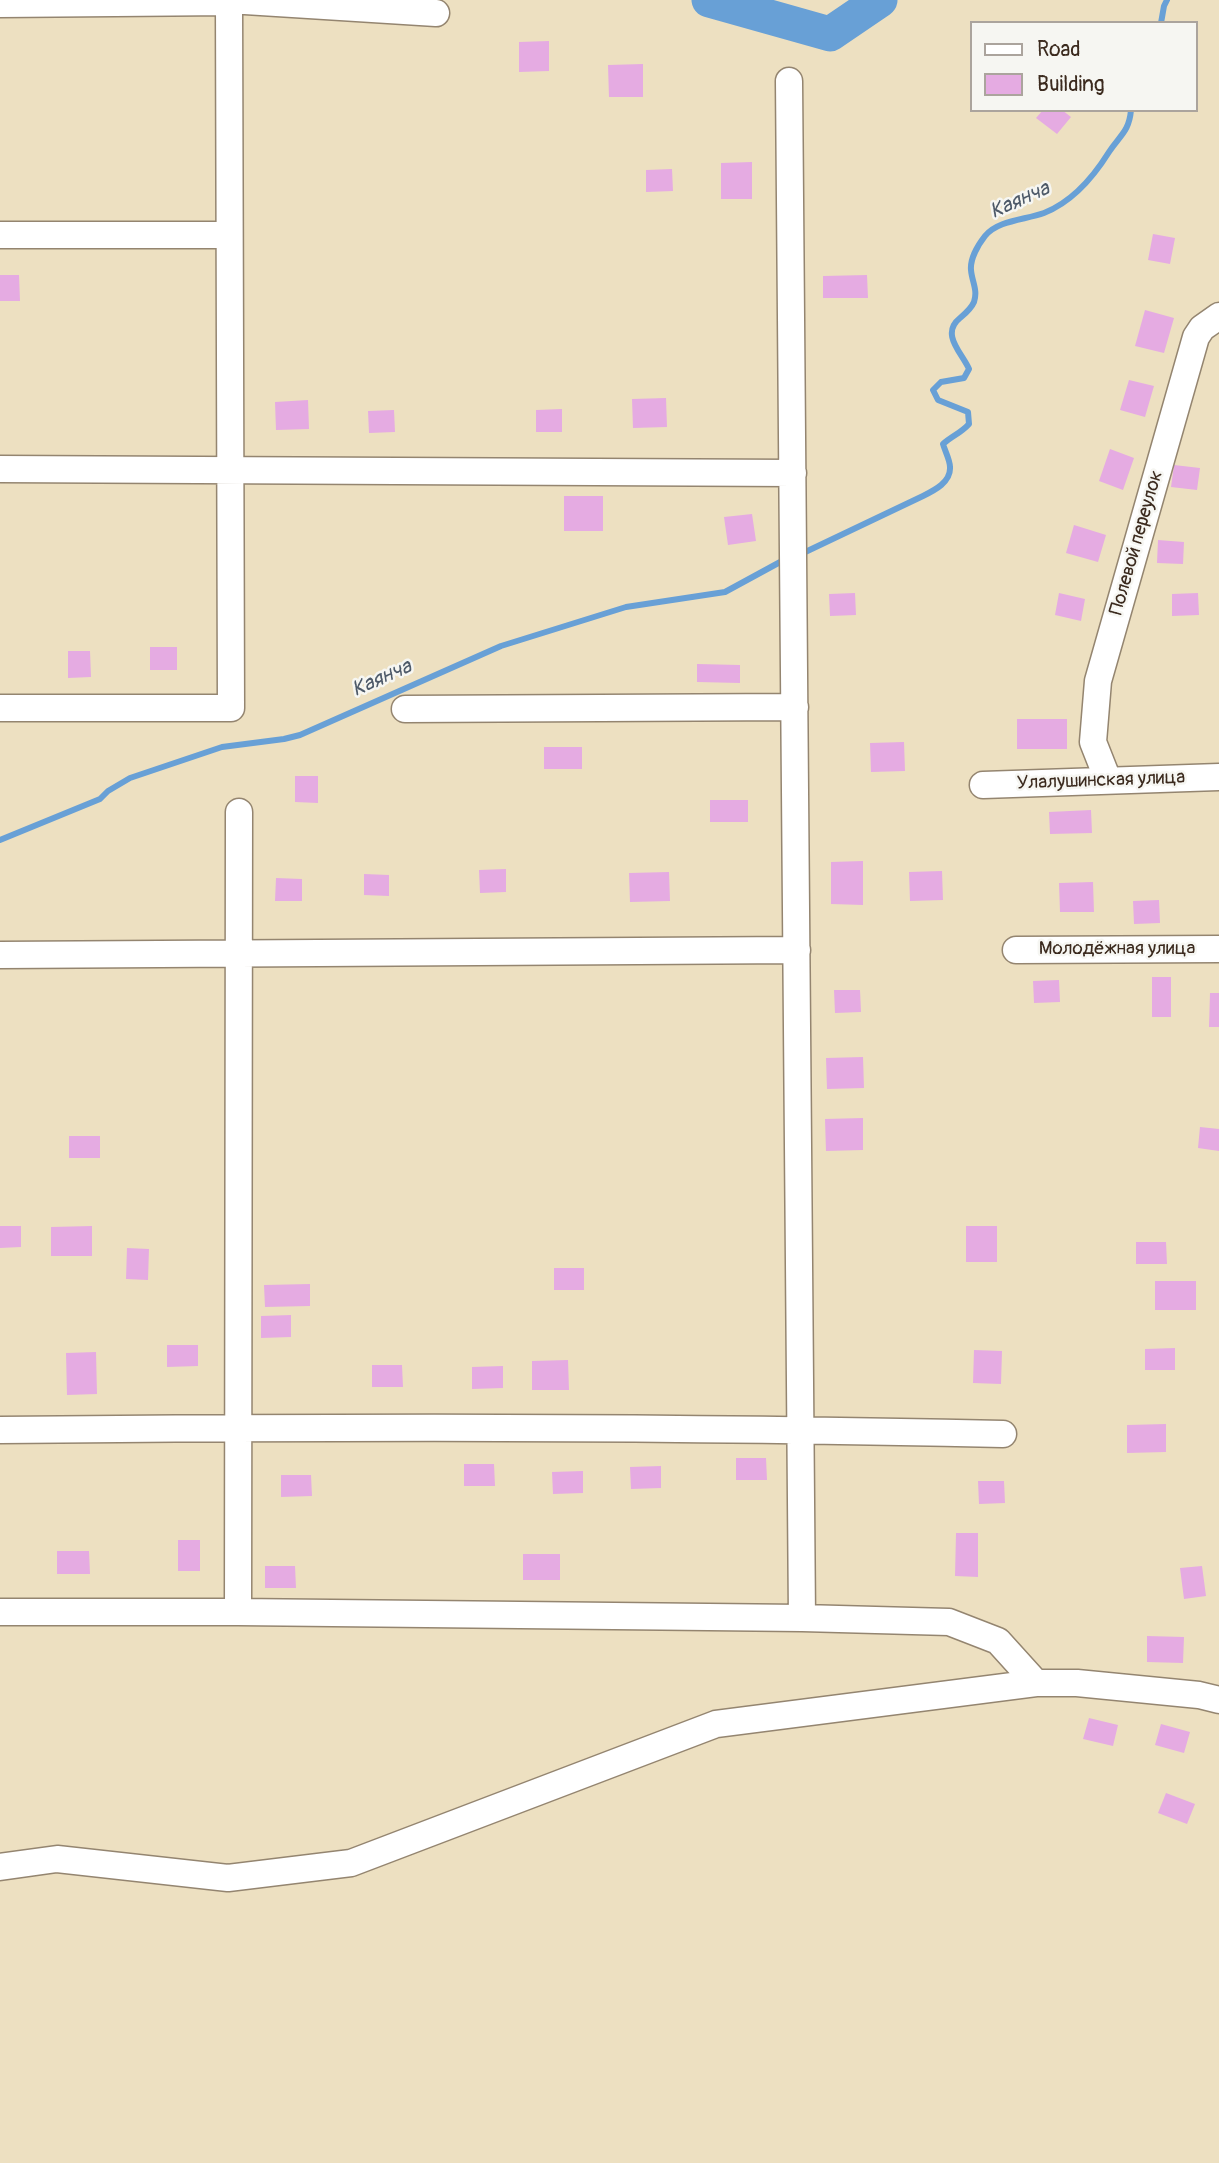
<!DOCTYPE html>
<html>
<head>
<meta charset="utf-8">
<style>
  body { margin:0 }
  #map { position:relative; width:1219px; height:2163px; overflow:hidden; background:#ede0c1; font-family:Pangolin,sans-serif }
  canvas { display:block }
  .legend { position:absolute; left:970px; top:21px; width:228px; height:91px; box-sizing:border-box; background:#f6f6f2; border:2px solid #aba49d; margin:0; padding:9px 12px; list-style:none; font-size:21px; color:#3b2a1e }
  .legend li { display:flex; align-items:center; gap:14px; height:35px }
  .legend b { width:35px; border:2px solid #aba49d }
</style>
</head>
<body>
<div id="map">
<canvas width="1219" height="2163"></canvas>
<ul class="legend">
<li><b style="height:9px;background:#fff"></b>Road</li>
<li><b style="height:19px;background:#e5abe2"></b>Building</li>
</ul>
</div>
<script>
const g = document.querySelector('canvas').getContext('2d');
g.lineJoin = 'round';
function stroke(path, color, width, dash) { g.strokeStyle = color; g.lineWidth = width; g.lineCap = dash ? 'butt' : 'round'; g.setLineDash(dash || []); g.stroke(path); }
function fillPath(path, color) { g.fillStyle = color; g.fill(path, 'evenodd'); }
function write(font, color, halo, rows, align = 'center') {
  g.font = font + ' Pangolin,sans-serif'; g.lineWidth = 5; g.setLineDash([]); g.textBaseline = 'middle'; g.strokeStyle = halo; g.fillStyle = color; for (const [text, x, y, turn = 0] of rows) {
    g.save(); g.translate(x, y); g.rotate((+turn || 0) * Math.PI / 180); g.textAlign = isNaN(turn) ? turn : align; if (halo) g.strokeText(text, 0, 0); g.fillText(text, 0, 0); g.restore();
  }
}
stroke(new Path2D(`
  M1161 23 1164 6 1167 0
  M799 555 923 496C935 490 951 482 950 467 950 460 945 451 943 444 952 436 961 433 969 424L968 412 938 400 933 390 941 382 964 378 969 369C962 353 940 334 960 318 966 313 971 309 974 302 978 290 972 282 971 270 970 259 978 245 985 236 998 220 1025 220 1044 213 1072 202 1094 176 1109 152 1120 135 1129 132 1131 110
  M0 840 100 799 108 791 130 778 222 747 284 739 300 735 501 646 626 607 725 592 782 561`), '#68a0d6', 6);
stroke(new Path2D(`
  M709 0 830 34 880 0`), '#68a0d6', 35);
fillPath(new Path2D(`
  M549 41V71L519 72V42Z
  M643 64V97H609L608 65Z
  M1043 110H1062L1071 117 1057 134 1036 118Z
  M752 162V199H721V163Z
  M672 169 673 191 646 192V170Z
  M1153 234 1175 238 1170 264 1148 260Z
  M0 275H19L20 301H0Z
  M867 275 868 298H823V276Z
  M1145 310 1174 318 1164 353 1135 346Z
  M1129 380 1154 386 1145 417 1120 410Z
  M666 398 667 427 633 428 632 399Z
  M308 400 309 429 276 430 275 402Z
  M562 409V432H536V410Z
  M394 410 395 432 369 433 368 411Z
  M1110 449 1134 458 1123 490 1099 481Z
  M1174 465 1200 468 1197 490 1171 487Z
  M564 496H603V531H564Z
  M752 514 756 541 728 545 724 517Z
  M1074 525 1106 535 1098 562 1066 553Z
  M1158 540 1184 542 1183 564 1157 563Z
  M855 593 856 615 830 616 829 594Z
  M1059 593 1085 599 1081 621 1055 615Z
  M1198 593 1199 615 1172 616V594Z
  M150 647H177V670H150Z
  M68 651H90L91 677 68 678Z
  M697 664 740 665V683L697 682Z
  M1017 719H1067V749H1017Z
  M904 742 905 771 871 772 870 743Z
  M544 747H582V769H544Z
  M295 776H318V803L295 802Z
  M710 800H748V822H710Z
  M1091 810 1092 833 1050 834 1049 812Z
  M863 861V905L831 904V862Z
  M506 869V892L480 893 479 870Z
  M942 871 943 900 910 901 909 872Z
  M669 872 670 901 630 902 629 873Z
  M364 874 389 875V896L364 895Z
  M276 878 302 879V901H275Z
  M1093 882 1094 912H1060L1059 883Z
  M1159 900 1160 923 1134 924 1133 901Z
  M1152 977H1171V1017H1152Z
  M1059 980 1060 1002 1034 1003 1033 981Z
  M834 990H860L861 1012 835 1013Z
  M1210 993H1219V1027H1209Z
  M863 1057 864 1088 827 1089 826 1058Z
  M863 1118V1150L826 1151 825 1119Z
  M1200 1127 1219 1129V1151L1198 1148Z
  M69 1136H100V1158H69Z
  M0 1226H21V1247L0 1248Z
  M92 1226V1256H51V1227Z
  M966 1226H997V1262H966Z
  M1136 1242H1166L1167 1264H1136Z
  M127 1248 149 1249 148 1280 126 1279Z
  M554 1268H584V1290H554Z
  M1155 1281H1196V1310H1155Z
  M310 1284V1306L265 1307 264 1285Z
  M291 1315V1337L261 1338V1316Z
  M167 1345H198V1366L167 1367Z
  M1175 1348V1370H1145V1349Z
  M974 1350 1002 1351 1001 1384 973 1383Z
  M96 1352 97 1394 67 1395 66 1353Z
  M568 1360 569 1390H532V1361Z
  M372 1365H402L403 1387H372Z
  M503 1366V1388L472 1389V1367Z
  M1166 1424V1452L1127 1453V1425Z
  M736 1458H766L767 1480H736Z
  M464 1464H494L495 1486H464Z
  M661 1466V1488L631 1489 630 1467Z
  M583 1471V1493L553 1494 552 1472Z
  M281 1475H311L312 1496 281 1497Z
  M978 1481H1004L1005 1503 979 1504Z
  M956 1533H978V1577L955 1576Z
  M178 1540H200V1571H178Z
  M57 1551H89L90 1574H57Z
  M523 1554H560V1580H523Z
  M265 1566H295L296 1588H265Z
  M1202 1566 1206 1596 1184 1599 1180 1568Z
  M1147 1636 1184 1637 1183 1663 1147 1662Z
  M1089 1718 1118 1725 1113 1746 1083 1739Z
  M1161 1724 1190 1732 1184 1753 1155 1745Z
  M1166 1793 1195 1804 1187 1824 1158 1813Z`), '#e5abe2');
const minor = new Path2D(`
  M229 0 436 13
  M0 4 229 2 231 708H0
  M789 81 802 1618
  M0 235H229
  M0 469 793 473
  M405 709 795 707
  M1108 780 1093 742 1098 681 1196 337 1202 328 1219 316
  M983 785 1219 777
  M1016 950 1219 949
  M0 955 797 950
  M0 1430C334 1427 669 1426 1003 1434
  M0 1612H238L802 1618 949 1622 998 1641 1036 1683H1077L1199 1695 1219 1700
  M238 1612 239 812
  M0 1867 57 1859 228 1878 351 1863 716 1724 1036 1683`);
stroke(minor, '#948570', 29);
stroke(minor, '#fff', 26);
write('19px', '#3b2a1e', '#f6f6f2', [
  ["Полевой переулок",1137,543,-74],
  ["Улалушинская улица",1101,781,-2],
  ["Молодёжная улица",1117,949]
]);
write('italic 21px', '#4d5968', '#f6f6f2', [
  ["Каянча",1020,201,-24],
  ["Каянча",382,679,-24]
]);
</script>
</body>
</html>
